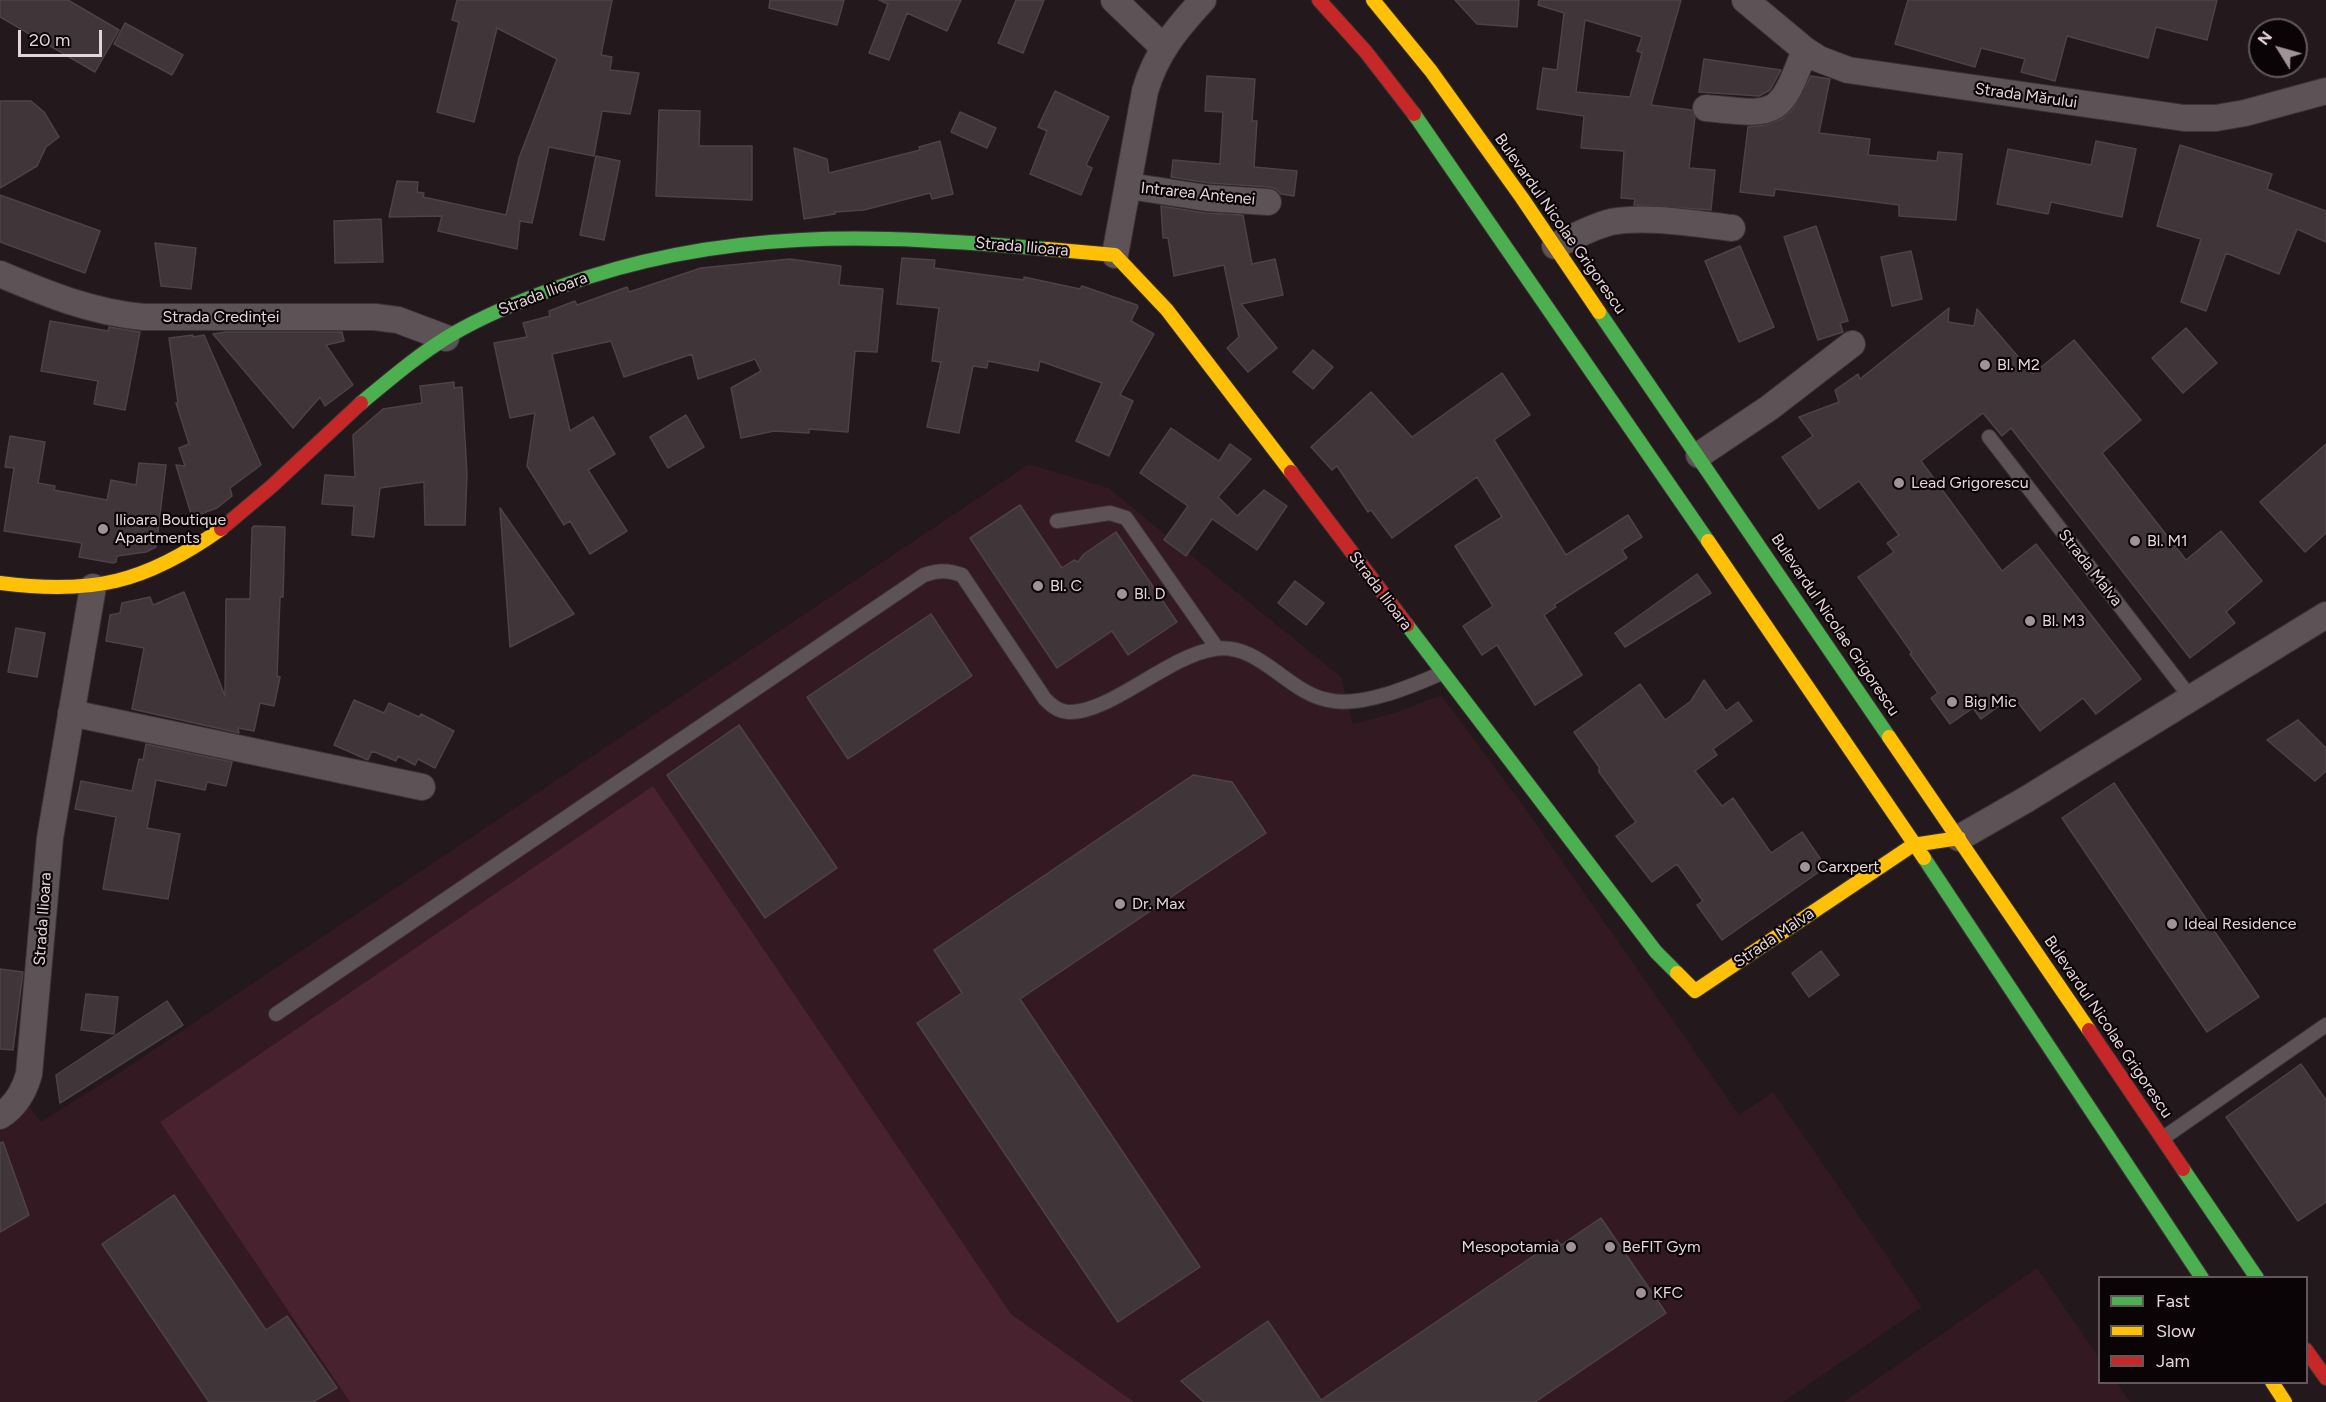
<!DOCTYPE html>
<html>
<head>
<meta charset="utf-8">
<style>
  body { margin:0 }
  #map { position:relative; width:2326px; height:1402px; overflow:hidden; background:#23181b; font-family:Figtree,sans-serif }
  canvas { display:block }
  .legend { position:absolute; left:2098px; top:1276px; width:210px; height:108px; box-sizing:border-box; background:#0b0406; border:2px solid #62585a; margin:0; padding:8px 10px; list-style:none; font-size:18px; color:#e4d5d8 }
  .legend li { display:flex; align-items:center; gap:12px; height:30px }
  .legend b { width:30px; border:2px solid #62585a }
  .north { position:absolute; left:2248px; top:18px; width:60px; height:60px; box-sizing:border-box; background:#0b0406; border:2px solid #62585a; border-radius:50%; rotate:307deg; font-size:16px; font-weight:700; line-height:24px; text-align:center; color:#e4d5d8 }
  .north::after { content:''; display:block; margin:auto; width:21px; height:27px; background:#a09396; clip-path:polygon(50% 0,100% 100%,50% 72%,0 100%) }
  .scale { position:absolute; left:18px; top:30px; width:84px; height:27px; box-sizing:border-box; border:3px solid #e4d5d8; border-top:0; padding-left:8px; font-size:18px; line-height:21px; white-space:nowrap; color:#e4d5d8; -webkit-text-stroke:4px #0b0406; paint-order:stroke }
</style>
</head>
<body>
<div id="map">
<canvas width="2326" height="1402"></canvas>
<ul class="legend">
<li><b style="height:8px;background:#4caf50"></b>Fast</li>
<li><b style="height:8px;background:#ffc107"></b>Slow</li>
<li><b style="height:8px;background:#c62828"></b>Jam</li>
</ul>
<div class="north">N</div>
<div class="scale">20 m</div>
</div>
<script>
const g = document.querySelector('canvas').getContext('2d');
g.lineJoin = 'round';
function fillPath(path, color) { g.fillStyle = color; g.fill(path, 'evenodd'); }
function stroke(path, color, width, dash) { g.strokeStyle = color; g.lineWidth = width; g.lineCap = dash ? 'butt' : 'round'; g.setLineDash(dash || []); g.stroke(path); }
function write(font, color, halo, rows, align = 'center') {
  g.font = font + ' Figtree,sans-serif'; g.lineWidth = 4.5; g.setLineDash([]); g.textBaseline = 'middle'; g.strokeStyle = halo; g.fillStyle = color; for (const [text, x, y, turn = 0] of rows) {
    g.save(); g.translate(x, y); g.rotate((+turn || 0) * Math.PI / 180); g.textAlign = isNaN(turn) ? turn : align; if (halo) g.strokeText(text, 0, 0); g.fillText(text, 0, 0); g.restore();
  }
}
fillPath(new Path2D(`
  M1029 464 1108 488 1341 677 1353 724 1401 711 1441 695 1527 811 1739 1115 1773 1092 1922 1307 1783 1402H1134L1011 1314 653 786 160 1122 350 1402H0V1109L21 1096 41 1122 125 1069Z
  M2037 1268 2099 1358 2100 1382 2117 1383 2130 1402H1844Z`), '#331921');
fillPath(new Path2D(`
  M653 786 1011 1314 1134 1402H350L160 1122Z`), '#49222f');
const building = new Path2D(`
  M0 0H68L119 30 95 72 0 17Z
  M457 0H612L601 55 612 57 610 70 639 73 630 114 602 111 594 156 549 147 532 223 520 221 517 249 438 231 442 216 389 217 397 181 418 182 417 192 424 193 423 197 506 215 519 158 557 59 497 28 474 122 437 112 459 22 452 20Z
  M770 0H844L837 25 769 8Z
  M879 0H961L947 31 907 13 889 60 869 53 888 4Z
  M1016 0H1044L1023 53 998 43Z
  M1455 0H1519L1517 27 1477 24Z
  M1539 0H1681L1651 105 1692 110 1695 117 1689 168 1715 170 1711 210 1634 205 1635 199 1621 198 1624 151 1581 148 1584 116 1537 109 1543 68 1557 70 1564 13 1538 5ZM1585 20 1642 37 1637 51 1642 53 1630 97 1576 92Z
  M1908 0H2217L2207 40 2156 27 2148 58 2067 36 2055 81 2021 72 2025 59 1981 48 1975 67 1895 44Z
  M125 23 183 55 172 75 114 44Z
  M1704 59 1781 70 1770 90 1759 96 1699 92Z
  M1207 76 1255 79 1252 121H1257L1254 167 1297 171 1294 196 1281 194 1276 189 1269 187 1209 183 1171 177 1173 160 1220 164 1223 112 1205 111Z
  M1811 76 1830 79 1819 133 1870 139 1868 155 1937 161 1938 152 1962 154 1956 220 1899 216V205L1775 189 1774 196 1740 192 1748 127 1766 125 1782 119 1793 109Z
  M1055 91 1109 117 1086 165 1092 168 1081 195 1030 174 1047 131 1038 127Z
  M0 101H31L44 112 59 137 46 147 37 166 0 188Z
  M659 110 700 111 699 146H752V200L656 196Z
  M960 112 996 128 987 148 951 132Z
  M940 141 953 194 932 199 930 193 864 210 835 212V214L804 219 794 148 827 159 829 173 920 150 919 147Z
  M2096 141 2136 149 2122 217 2051 202 2048 214 1997 204 2008 149 2091 165Z
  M2180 145 2272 174 2267 189 2326 211V242L2297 229 2279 274 2226 253 2206 311 2181 302 2201 239 2157 226Z
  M596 156 620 161 604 240 580 235Z
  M0 195 100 231 85 273 0 242Z
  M1161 206 1205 213 1243 215 1252 264 1275 259 1283 295 1241 304 1277 348 1248 372 1227 348 1239 337 1224 265 1174 276 1168 238H1163Z
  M381 219 383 262 335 263 334 221Z
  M1816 226 1848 321 1840 323 1843 332 1818 340 1784 237Z
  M155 243 196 248 191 289 161 286Z
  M1740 246 1774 327 1739 342 1705 261Z
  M1911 251 1922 299 1892 306 1881 257Z
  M902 258 935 260 934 268 1024 280V277L1080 289 1082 286 1137 305 1138 307 1131 321 1154 334 1120 395 1133 401 1109 456 1076 441 1102 383 1040 361 1038 371 988 361 987 368 973 366 959 433 927 427 941 362 932 361 939 308 897 304Z
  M790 259 841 266 839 285 883 289 877 352 855 351 848 432 809 429V433L774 431 741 438 731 388 761 371 755 359 698 379 692 354 624 377 611 341 552 354 570 431 593 417 615 454 588 470 627 531 590 554 570 521 564 525 527 466 535 413 510 418 494 343 527 337 523 323 550 316 549 311 575 301 577 305 627 287 629 292 701 268Z
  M1949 308 1948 322 1974 326 1977 309 2033 374 2074 340 2141 420 2102 453 2186 560 2221 531 2262 581 2226 612 2235 623 2190 658 2011 428 2002 436 1983 413 1921 461 2002 571 2036 544 2141 679 2096 714 2083 698 2040 731 2013 696 1981 719 1973 708 1950 724 1931 698 1938 693 1910 654 1912 653 1858 577 1894 552 1887 543 1899 535 1859 481 1819 509 1782 457 1813 436 1799 417 1839 402 1835 390 1858 374 1860 379Z
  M50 321 108 331 109 327 140 332 125 410 94 404 98 381 41 371Z
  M2186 328 2217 363 2183 393 2152 358Z
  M226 332H342L344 341 326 345 353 385 325 406 320 397 293 428 213 334Z
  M193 335V337L204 335 261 465 230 488 232 496 217 508 192 517 176 465 185 466 179 448 189 444 176 403H178L169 338Z
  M1313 350 1333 367 1313 389 1293 372Z
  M1502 373 1530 415 1494 440 1566 555 1628 515 1642 537 1622 550 1627 558 1554 605 1556 607 1544 615 1582 675 1535 705 1497 645 1482 655 1463 626 1493 606 1455 546 1502 517 1477 477 1392 538 1371 510 1368 512 1337 466 1332 470 1311 447 1371 392 1412 437Z
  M454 382V388L462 387 467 474 465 525H425L424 482 380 488 374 537 352 535 354 506 322 504 325 475 355 477 353 435 383 409 422 403 420 386Z
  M686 415 704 447 668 468 650 437Z
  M1171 428 1219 461 1230 444 1251 459 1218 497 1237 516 1264 490 1287 506 1257 550 1212 519 1186 556 1164 540 1188 506 1140 473Z
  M10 436 45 442 38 483 55 486 54 490 107 500 111 480 136 485 139 463 166 465 156 547 146 552 117 556 116 562 113 563 79 557 82 543 4 531 14 468 5 467Z
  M2326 444V533L2305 552 2260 502Z
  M1020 505 1062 568 1074 560 1078 562 1084 554 1116 532 1177 622 1128 655 1112 631 1057 668 970 538Z
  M500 508 574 614 510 647Z
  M254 526 285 527 283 597H280L277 676 280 677 274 706 260 703 254 731 238 728 239 733 132 709 144 648 106 641 110 615 120 613 122 603 150 597 153 605 184 592 225 696 226 599H250L252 528Z
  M1697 574 1711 593 1625 647 1615 633Z
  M1295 581 1324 603 1306 625 1278 603Z
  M931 614 972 676 848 759 807 697Z
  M16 628 45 633 37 677 8 672Z
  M1704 680 1726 711 1738 702 1752 721 1713 749 1717 755 1695 771 1722 806 1733 798 1771 853 1802 832 1826 867 1722 940 1697 905 1703 901 1677 864 1652 882 1616 836 1636 822 1599 772V767L1574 732 1640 684 1665 720 1691 701Z
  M354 700 384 713 389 703 419 717 421 714 454 731 435 768 418 759 415 765 398 756 396 761 372 751 368 760 334 745Z
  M2298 720 2326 748V771L2315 781 2267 740Z
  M739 725 837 868 765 918 667 775Z
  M146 744 232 762 226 786 207 782 205 790 156 780 147 828 180 834 168 899 103 889 116 817 75 809 81 781 132 791 139 759 143 760Z
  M1193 775 1232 782 1266 833 1020 999 1200 1267 1118 1322 917 1023 962 993 934 950Z
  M2114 783 2259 997 2207 1032 2062 818Z
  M1821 951 1839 975 1809 997 1792 973Z
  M0 969 23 972 13 1050 0 1049Z
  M86 994 118 997 114 1034 81 1030Z
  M167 1001 183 1025 60 1103 56 1075Z
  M2301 1064 2326 1100V1202L2298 1221 2226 1117Z
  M3 1142 29 1215 0 1232V1143Z
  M174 1195 266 1330 287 1316 337 1388 313 1402H209L102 1244Z
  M1601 1218 1666 1313 1535 1402H1204L1181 1381 1268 1321 1321 1400 1557 1240 1561 1245Z`);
fillPath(building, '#403538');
stroke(building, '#4d4346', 1.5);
const lane = new Path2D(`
  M1989 437 2191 698
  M1057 521 1110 513 1126 518 1217 648
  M276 1014 924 575C939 570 947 570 962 575L1045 699C1052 706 1058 711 1068 712 1109 714 1168 656 1214 649 1260 642 1286 692 1328 700 1361 708 1412 686 1442 673
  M2163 1138 2326 1025`);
const street = new Path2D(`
  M1114 0 1163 47
  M1745 0 1805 50 1819 59 1848 70 2184 118H2216L2245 113 2326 91
  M1706 108C1777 115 1779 119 1805 50
  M1129 186 1207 198 1268 202
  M1555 246C1573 237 1591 227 1611 222 1646 215 1696 224 1732 228
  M1115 255 1145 91C1156 53 1177 28 1203 0
  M0 274C47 294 91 312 143 317H375L398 320 446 338
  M1699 455 1769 408 1852 344
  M71 713 422 787
  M1959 838 2027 799 2326 615
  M0 1116C16 1106 24 1092 29 1074L50 838 93 587`);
const fast = new Path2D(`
  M1414 114 1708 541
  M1599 312 1889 737
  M361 403C390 379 419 354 451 335 485 315 522 300 559 287 724 227 876 234 1047 249
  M1407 625 1656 952 1677 973
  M1924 858 2202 1278
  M2183 1169 2257 1278`);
const slow = new Path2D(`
  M1373 0 1431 71 1522 198 1599 312
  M1047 249 1115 255 1167 310 1291 472
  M1708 541 1924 858
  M0 583C92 595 145 583 221 529
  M1889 737 2089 1030
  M1677 973 1695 991 1913 845 1959 838
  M2272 1382 2285 1402`);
const jam = new Path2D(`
  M1319 0 1366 52 1414 114
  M1291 472 1407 625
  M221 529 272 486 361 403
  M2089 1030 2183 1169
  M2306 1350 2326 1378`);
stroke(lane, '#3b3335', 16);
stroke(street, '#3b3335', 28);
stroke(fast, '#3b3335', 16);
stroke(slow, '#3b3335', 16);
stroke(jam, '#3b3335', 16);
stroke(lane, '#5d5356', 14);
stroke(street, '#5d5356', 26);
stroke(fast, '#4caf50', 14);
stroke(slow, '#ffc107', 14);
stroke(jam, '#c62828', 14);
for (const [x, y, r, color] of [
  [1985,365,6,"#a09396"],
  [1899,483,6,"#a09396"],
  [103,529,6,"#a09396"],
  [2135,541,6,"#a09396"],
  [1038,586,6,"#a09396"],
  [1122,594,6,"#a09396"],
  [2030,621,6,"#a09396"],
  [1952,702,6,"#a09396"],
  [1805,867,6,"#a09396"],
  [1120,904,6,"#a09396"],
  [2172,924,6,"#a09396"],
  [1571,1247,6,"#a09396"],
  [1610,1247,6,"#a09396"],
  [1641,1293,6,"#a09396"]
]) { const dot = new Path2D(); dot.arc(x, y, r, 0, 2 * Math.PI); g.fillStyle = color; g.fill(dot); stroke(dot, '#0b0406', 2); }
write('16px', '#e4d5d8', '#0b0406', [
  ["Strada Mărului",2026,96,8],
  ["Intrarea Antenei",1198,194,6],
  ["Bulevardul Nicolae Grigorescu",1560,224,55],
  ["Strada Ilioara",1022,247,5],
  ["Strada Ilioara",543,294,-21],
  ["Strada Credinței",221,317],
  ["Strada Malva",2090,568,52],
  ["Strada Ilioara",1380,591,53],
  ["Bulevardul Nicolae Grigorescu",1835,625,56],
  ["Strada Ilioara",43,919,-86],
  ["Strada Malva",1774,938,-34],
  ["Bulevardul Nicolae Grigorescu",2108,1027,56]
]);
write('16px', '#e4d5d8', '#0b0406', [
  ["Bl. M2",1997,365],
  ["Lead Grigorescu",1911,483],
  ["Ilioara Boutique",115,520],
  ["Apartments",115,538],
  ["Bl. M1",2147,541],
  ["Bl. C",1050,586],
  ["Bl. D",1134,594],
  ["Bl. M3",2042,621],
  ["Big Mic",1964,702],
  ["Carxpert",1817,867],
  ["Dr. Max",1132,904],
  ["Ideal Residence",2184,924],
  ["Mesopotamia",1559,1247,"right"],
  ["BeFIT Gym",1622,1247],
  ["KFC",1653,1293]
], 'left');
</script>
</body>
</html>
